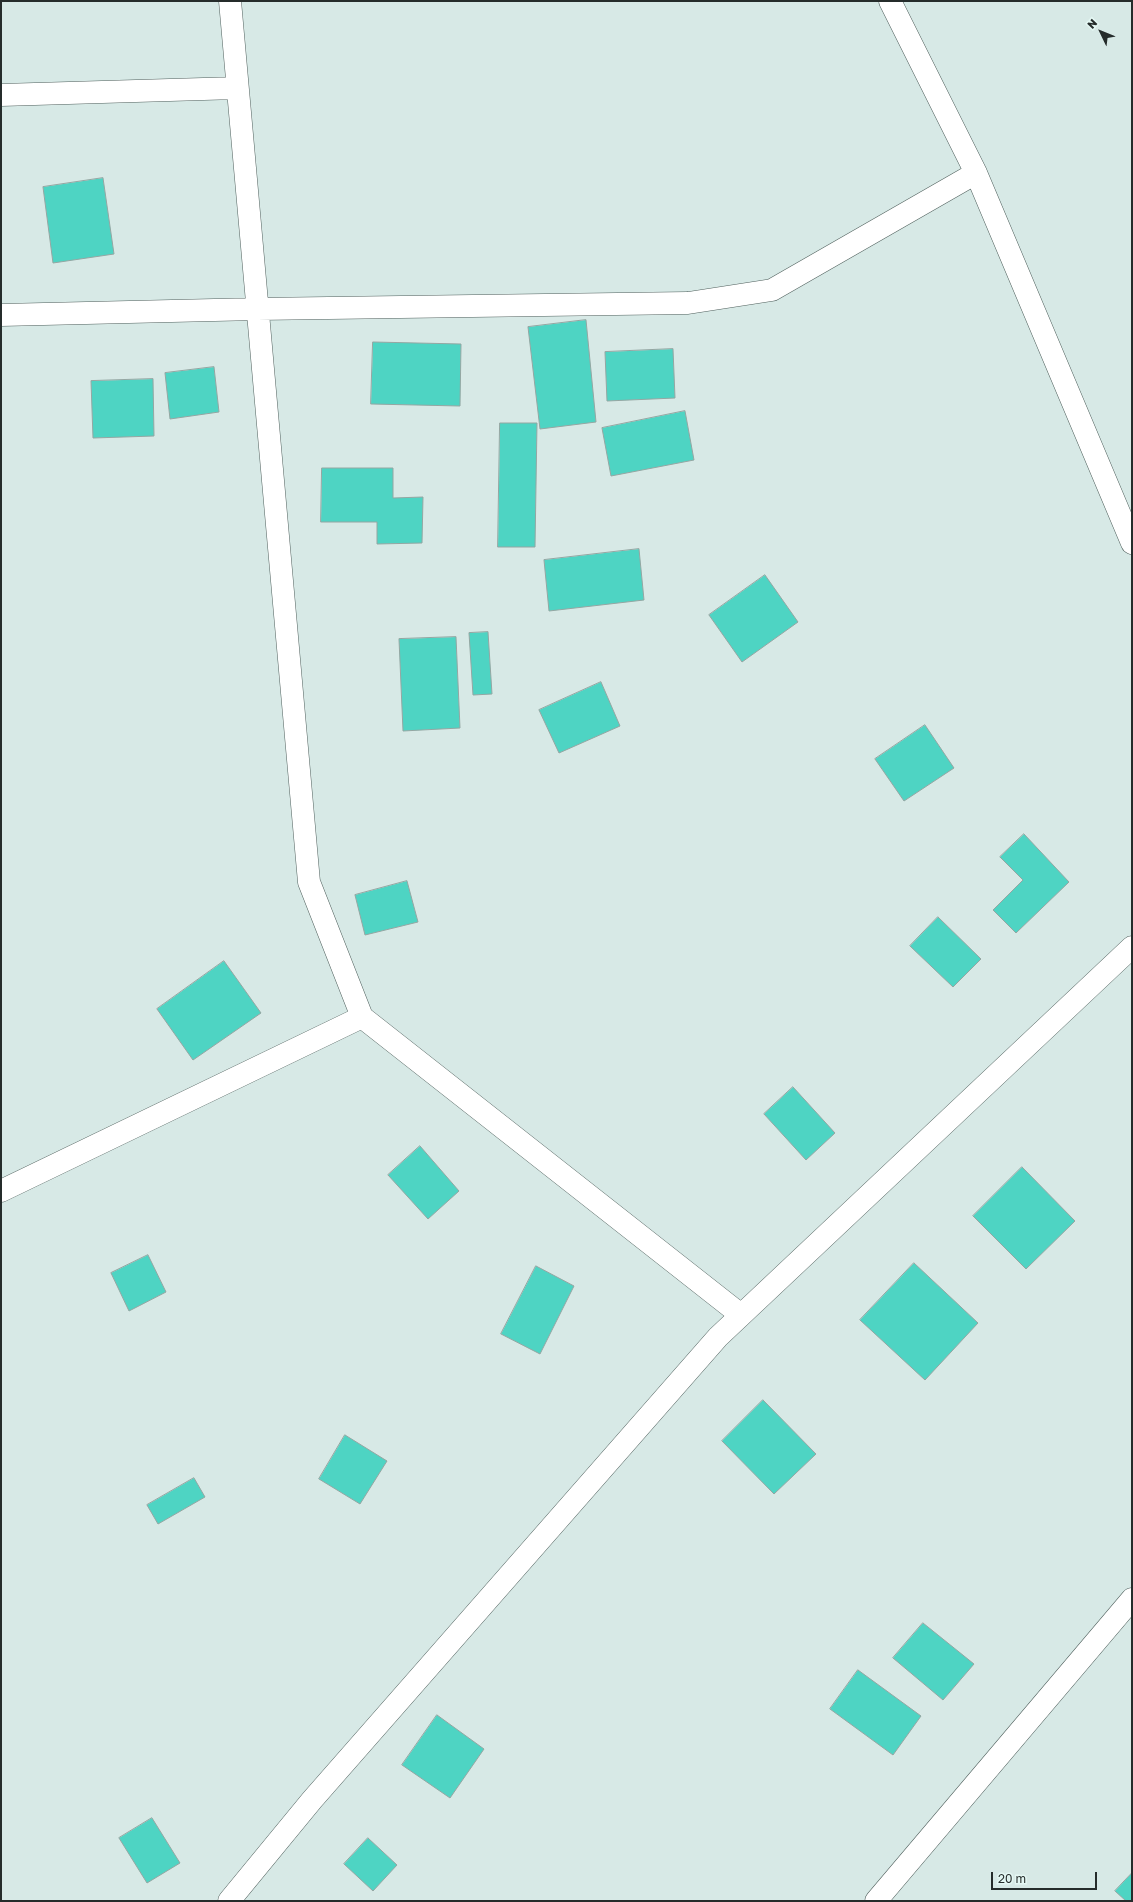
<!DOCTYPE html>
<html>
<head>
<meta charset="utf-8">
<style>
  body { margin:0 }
  #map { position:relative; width:1133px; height:1902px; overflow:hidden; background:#d7e9e6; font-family:"Golos Text",sans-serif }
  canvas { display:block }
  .frame { position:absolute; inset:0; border:2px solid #252c2b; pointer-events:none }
  .north { position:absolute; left:1081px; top:12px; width:40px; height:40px; -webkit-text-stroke:3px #e4f7f3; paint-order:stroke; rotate:313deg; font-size:11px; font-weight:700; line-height:16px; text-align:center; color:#252c2b }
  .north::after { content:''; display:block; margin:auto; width:14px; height:18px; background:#252c2b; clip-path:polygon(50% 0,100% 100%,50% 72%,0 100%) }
  .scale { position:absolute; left:991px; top:1872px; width:106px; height:18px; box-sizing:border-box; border:2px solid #252c2b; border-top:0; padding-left:5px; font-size:12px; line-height:14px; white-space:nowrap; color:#252c2b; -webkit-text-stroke:3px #e4f7f3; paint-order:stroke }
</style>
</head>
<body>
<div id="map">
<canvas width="1133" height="1902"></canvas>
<div class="frame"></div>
<div class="north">N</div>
<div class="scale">20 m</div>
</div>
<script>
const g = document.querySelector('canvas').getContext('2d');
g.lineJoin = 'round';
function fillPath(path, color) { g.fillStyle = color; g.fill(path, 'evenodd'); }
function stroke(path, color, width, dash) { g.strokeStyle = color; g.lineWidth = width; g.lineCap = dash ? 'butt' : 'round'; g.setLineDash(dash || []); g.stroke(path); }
const building = new Path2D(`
  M103 178 114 254 53 263 43 187Z
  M586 320 596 422 540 429 528 327Z
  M373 342 461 344 460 406 371 404Z
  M673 349 675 398 607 401 605 352Z
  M214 367 219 412 170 419 165 373Z
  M153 379 154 436 93 438 91 381Z
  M685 411 694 460 611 476 602 428Z
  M500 423H537L535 547H498Z
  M322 468H393V498L423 497 422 543 377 544V522H321Z
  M639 549 644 600 549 611 544 560Z
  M765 575 798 622 742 662 709 615Z
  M488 632 492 694 473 695 469 633Z
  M456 637 460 728 403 731 399 639Z
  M601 682 620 726 559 753 539 710Z
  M925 725 954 768 904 801 875 759Z
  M1024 834 1069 882 1016 933 993 910 1023 880 1000 857Z
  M407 881 418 922 365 935 355 895Z
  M938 917 981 959 953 987 910 946Z
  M224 961 261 1013 193 1060 157 1009Z
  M793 1087 835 1133 806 1160 764 1114Z
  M420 1146 459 1191 428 1219 388 1175Z
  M1022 1167 1075 1221 1026 1269 973 1216Z
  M148 1255 166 1292 129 1311 111 1273Z
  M914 1263 978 1323 925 1380 860 1320Z
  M536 1266 574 1286 540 1354 501 1334Z
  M763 1400 816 1454 774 1494 722 1441Z
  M345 1435 387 1461 360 1504 319 1479Z
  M194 1478 205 1497 158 1524 147 1505Z
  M923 1623 974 1664 943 1700 893 1658Z
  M858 1670 921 1716 893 1755 830 1709Z
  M437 1715 484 1749 450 1798 402 1765Z
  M152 1818 180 1863 147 1883 119 1838Z
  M368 1838 397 1865 373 1891 344 1864Z
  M1132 1873V1901H1126L1115 1891Z`);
fillPath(building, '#4ed4c3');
stroke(building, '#94a6a2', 1);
const minor = new Path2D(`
  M230 1 309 882 362 1017 741 1315
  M890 1 976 173 1132 543
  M1 95 237 88
  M1 315 257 309 688 303 772 290 976 173
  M1 1191 362 1017
  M229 1901 312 1800 718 1337 1132 947
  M876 1901 1132 1599`);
stroke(minor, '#50605d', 23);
stroke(minor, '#fff', 22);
</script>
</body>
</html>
